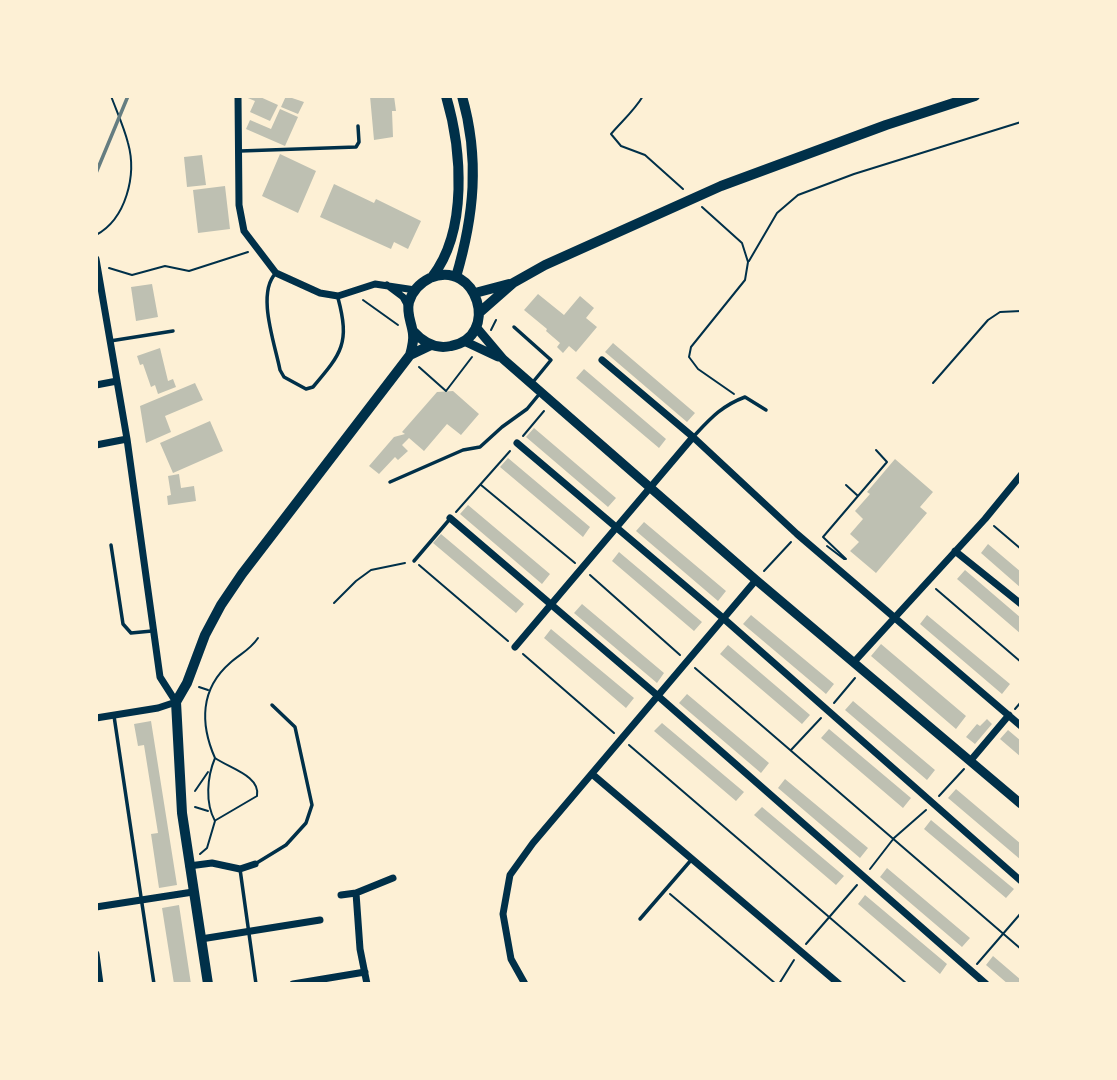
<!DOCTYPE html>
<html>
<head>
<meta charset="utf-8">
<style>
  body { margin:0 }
  #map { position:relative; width:1117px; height:1080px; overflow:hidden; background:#fdf0d5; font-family:"IBM Plex Serif",serif }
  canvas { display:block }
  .frame { position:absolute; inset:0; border:98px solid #fdf0d5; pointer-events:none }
</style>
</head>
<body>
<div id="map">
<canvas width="1117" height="1080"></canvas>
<div class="frame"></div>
</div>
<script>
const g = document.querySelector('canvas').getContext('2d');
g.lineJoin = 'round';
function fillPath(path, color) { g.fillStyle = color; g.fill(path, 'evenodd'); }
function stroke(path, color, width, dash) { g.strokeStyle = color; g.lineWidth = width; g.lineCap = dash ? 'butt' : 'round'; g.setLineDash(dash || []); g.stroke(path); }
fillPath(new Path2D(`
  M243 96H258L278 105 270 121 250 112 255 101Z
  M286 96 304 102 298 114 281 107Z
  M370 96H394L396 111H392L393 137 374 140Z
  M280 109 298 117 285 146 246 129 250 120 271 129Z
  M280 154 316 171 298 213 262 196Z
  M202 155 206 185 187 187 184 157Z
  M334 184 374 203 376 199 421 221 408 249 394 242 391 249 320 217Z
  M225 186 230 229 198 233 193 190Z
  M152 284 158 317 136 321 131 287Z
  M538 294 564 315 580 296 594 308 586 318 597 327 576 352 569 346 563 353 557 347 560 343 546 331 547 329 524 310Z
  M613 343 695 413 687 422 605 352Z
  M160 348 168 381 173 379 176 387 158 394 155 385 151 387 143 364 140 365 137 356Z
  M584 369 666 439 659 448 576 378Z
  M195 383 203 400 165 416 171 432 146 443 140 406Z
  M453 391 479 414 461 435 447 424 424 451 409 438 402 445 408 451 398 460 395 457 379 474 369 466 394 437 405 434 402 432 437 392Z
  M210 421 223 451 173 473 160 443Z
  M534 428 616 498 608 507 526 437Z
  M508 458 590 527 583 537 500 467Z
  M895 459 933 492 920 507 927 513 876 573 850 551 859 542 850 534 863 519 855 511 870 494 867 492Z
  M179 474 181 488 194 486 196 501 168 505 167 496 171 495 168 476Z
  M468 505 550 574 542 584 460 514Z
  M644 522 726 591 718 601 636 531Z
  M441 534 524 604 516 613 433 543Z
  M988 544 1021 572V588L981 553Z
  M619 552 702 622 694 631 612 561Z
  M965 570 1021 618V634L957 579Z
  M582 604 664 673 657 683 574 613Z
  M751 615 834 684 826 694 743 624Z
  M927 615 1010 684 1002 694 920 624Z
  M551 629 634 698 626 708 544 638Z
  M881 644 966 716 956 729 871 656Z
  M728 645 810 715 802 724 720 654Z
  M687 694 769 763 761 773 679 703Z
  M853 701 935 770 927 780 845 710Z
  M987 719 992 724 975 744 966 737 977 724 980 726Z
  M151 721 177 885 159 888 151 834 158 833 144 745 138 746 134 724Z
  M662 723 744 792 736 801 654 731Z
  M829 729 911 798 903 808 821 738Z
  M1008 730 1021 741V757L1000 739Z
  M785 779 868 848 860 858 778 788Z
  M956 789 1021 844V860L948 798Z
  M762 807 844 876 836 885 754 815Z
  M931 820 1014 889 1006 898 924 829Z
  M887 868 970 938 962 947 880 877Z
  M865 895 947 964 940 974 858 904Z
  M179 905 191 984H174L162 908Z
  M993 956 1021 980V984H1008L986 965Z`), '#bec0b2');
stroke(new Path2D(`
  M643 96C634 111 622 121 611 134L621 146 645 155 683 189
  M702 207 742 243 748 262 745 280 691 347 689 357 698 369 734 394
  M96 235C126 219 137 175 128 143 124 127 117 112 111 96
  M749 261 777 213 798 195 854 174 1021 122
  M109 268 132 275 165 266 189 271 248 252
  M363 300 398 325
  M491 330 496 320
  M419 367 446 391 472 357
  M933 383 988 320 1000 312 1021 311
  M523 436 544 411
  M481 485 575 563
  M846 485 858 496
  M456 512 510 451
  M994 526 1021 549
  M827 546 844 559H846L823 537 887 462 876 450
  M419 565 508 641
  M764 571 791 542
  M590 575 680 655
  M936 589 1021 662
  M334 603 356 581 371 570 405 563
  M523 654 614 733
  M695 668 1021 949
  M199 687 208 690
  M834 703 855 678
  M1015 709 1021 702
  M629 745 907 984
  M791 750 821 718
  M215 758C229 768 261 776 257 796L216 820
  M195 791 208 772
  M939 796 964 769
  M195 807 208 811
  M200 854 207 848 215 821C205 803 207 777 215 758 200 724 200 689 230 663 240 654 250 650 258 638
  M870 869 894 838 926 810
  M670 894 776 984
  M806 944 857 885
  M977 964 1021 913
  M779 984 794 960`), '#003049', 2);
stroke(new Path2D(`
  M240 151 356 147 359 142 358 126
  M276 273C256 293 275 344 280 370L284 377 306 389 313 387C342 353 350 343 338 298
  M514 327 551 360 533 382
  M110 341 173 331
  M693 437C710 419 721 406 745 397L766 410
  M390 482 463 450 480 447 502 427 527 409 541 392
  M111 545 123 624 131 633 152 631
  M414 561 449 520
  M114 716 154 984
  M255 864 286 845 306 823 312 805 295 727 272 705
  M240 869 256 984
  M640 919 692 859`), '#003049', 3.5);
stroke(new Path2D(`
  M238 96 239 205 244 231 276 273 320 293 338 296 375 284 415 290
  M96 259 127 439 160 677 176 702 158 708 96 718
  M387 285 403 297 408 306
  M602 360 693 437 797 534 1021 726
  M96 385 117 381
  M517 443 723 618 1021 881
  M96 445 127 439
  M450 518 658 696 986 984
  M955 551 1021 604
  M515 647 693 437
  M854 662 985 519 1021 475
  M971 760 1009 715
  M592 774 839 984
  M189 866 212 863 240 869 255 864
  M356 893 360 949 367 984
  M341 895 356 893 393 878
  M96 907 193 892
  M201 939 320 920
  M96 954 100 984
  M293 984 365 972
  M525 984 511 959 503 914 510 875 533 843 756 580`), '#003049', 7);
stroke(new Path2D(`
  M476 327 503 359 756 580 1021 804
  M464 341 498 357`), '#003049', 9);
stroke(new Path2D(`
  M432 277C468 231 462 150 446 96
  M456 277C474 216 480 159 462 96
  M475 293 509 284
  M480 312 513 283 545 265 721 186 886 125 975 96
  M410 355C412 348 414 341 413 334 412 323 406 314 409 302 412 292 420 283 430 278 477 258 501 337 451 346 435 350 423 342 413 331
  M208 984 182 813 176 702 187 683 205 635 221 605 242 574 410 355 431 345`), '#003049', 10);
stroke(new Path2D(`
  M96 173 128 96`), '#657d81', 3.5);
</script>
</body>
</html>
